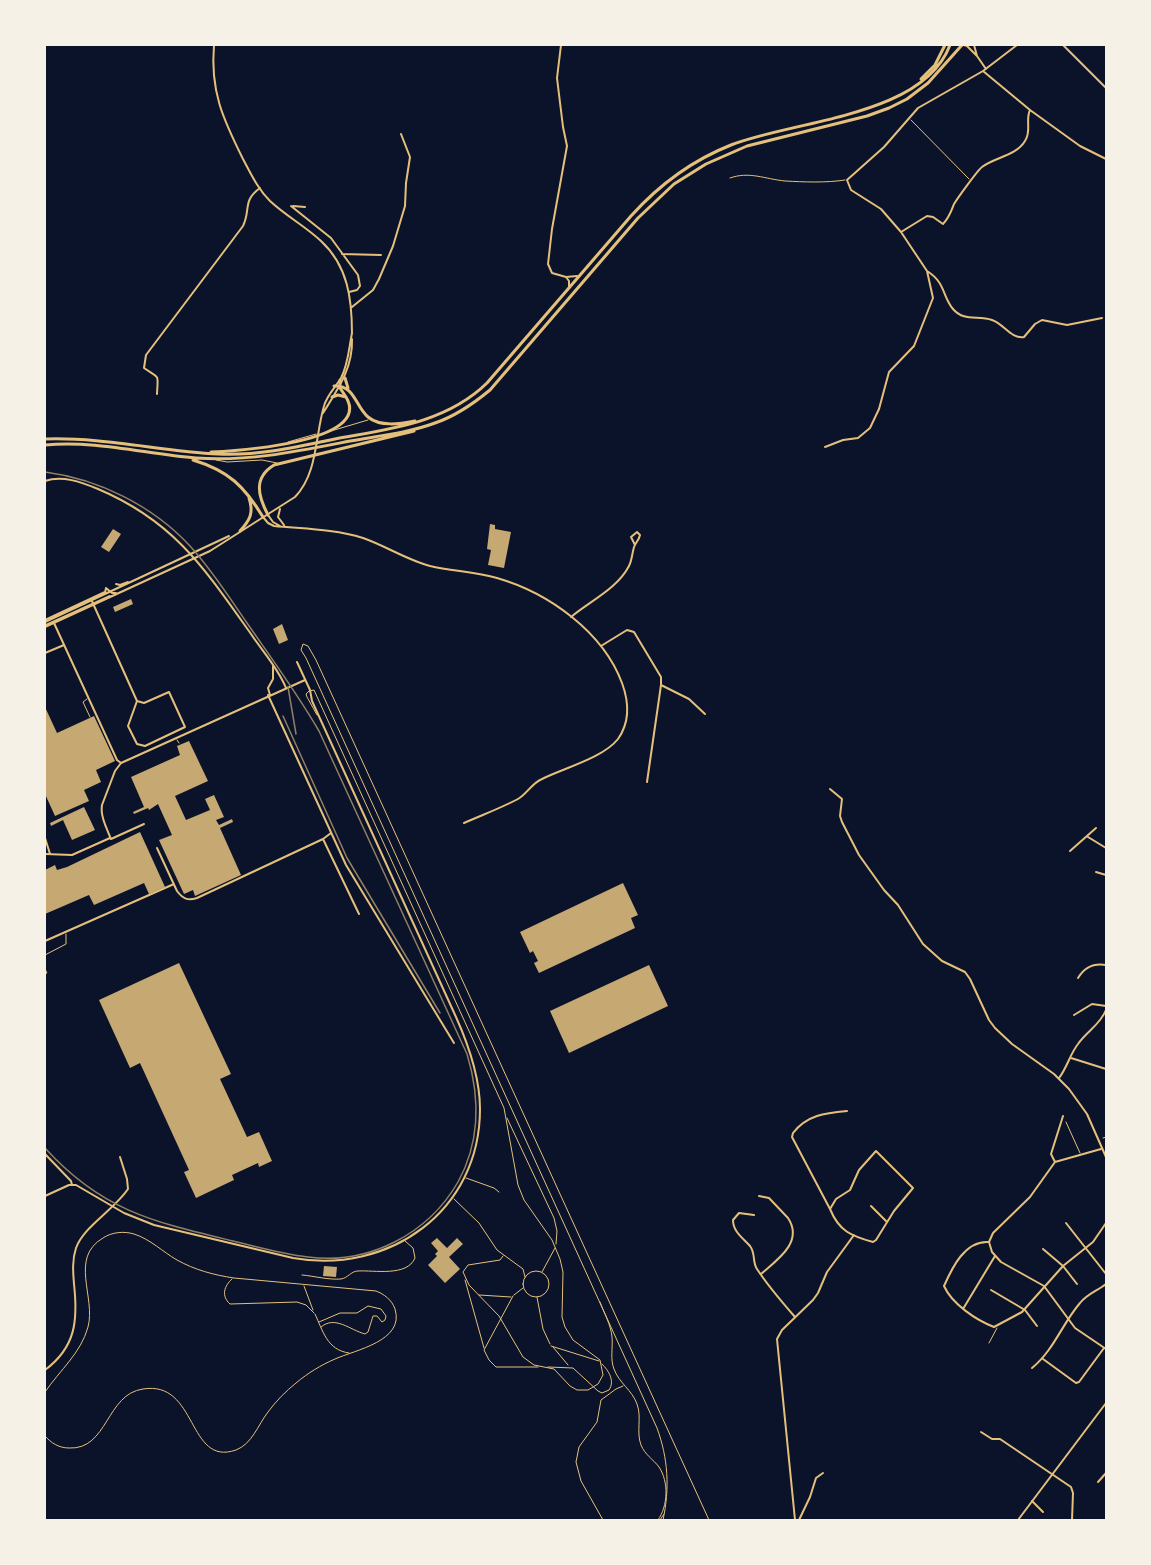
<!DOCTYPE html>
<html>
<head>
<meta charset="utf-8">
<style>
  body { margin:0 }
  #map { position:relative; width:1151px; height:1565px; overflow:hidden; background:#14213d; font-family:Cabin,sans-serif }
  canvas { display:block }
  .frame { position:absolute; inset:0; border:46px solid #f6f1e7; pointer-events:none }
</style>
</head>
<body>
<div id="map">
<canvas width="1151" height="1565"></canvas>
<div class="frame"></div>
</div>
<script>
const g = document.querySelector('canvas').getContext('2d');
g.lineJoin = 'round';
function fillPath(path, color) { g.fillStyle = color; g.fill(path, 'evenodd'); }
function stroke(path, color, width, dash) { g.strokeStyle = color; g.lineWidth = width; g.lineCap = dash ? 'butt' : 'round'; g.setLineDash(dash || []); g.stroke(path); }
fillPath(new Path2D(`
  M45 45H1106V1520H45Z`), '#0b132b');
fillPath(new Path2D(`
  M490 524 495 525V529L511 532 504 568 488 565 491 550 487 549Z
  M113 529 121 534 109 552 101 547Z
  M131 599 133 604 115 612 113 607Z
  M282 624 288 640 279 644 273 629Z
  M45 707 57 733 94 716 115 761 96 770 101 782 84 790 89 801 55 816 45 794Z
  M189 741 208 781 175 796 186 820 210 810 205 799 214 795 224 817 216 820 219 825 232 819 233 822 220 828 241 875 195 896 193 890 184 894 159 840 172 835 158 804 149 810 148 808 134 814 133 812 144 807 131 777 180 755 177 746Z
  M84 807 95 830 72 840 63 820 51 826 50 823Z
  M140 832 165 887 149 894 144 883 94 905 89 895 45 914V870L55 865 57 870 67 867Z
  M623 883 638 915 631 918 635 928 539 973 534 963 538 961 533 951 530 953 520 932Z
  M179 963 231 1074 220 1079 247 1137 259 1132 272 1161 259 1167 258 1163 232 1175 234 1180 196 1198 184 1172 189 1170 140 1063 130 1068 99 1000Z
  M649 965 668 1006 569 1053 550 1011Z
  M437 1238 447 1248 457 1238 463 1244 449 1257 460 1269 445 1283 428 1265 437 1256 435 1254 438 1251 431 1243Z
  M324 1266 337 1267 336 1277 323 1276Z`), '#c6a872');
stroke(new Path2D(`
  M1103 1138 1106 1137`), '#e5c07b', 1);
stroke(new Path2D(`
  M911 120 969 179
  M730 178C749 171 765 179 785 181 804 182 826 183 845 180
  M331 431 368 420
  M288 442 316 434
  M216 460 227 462 262 460 277 463
  M87 699 83 702 90 717
  M317 715 307 697 306 694 309 691 314 690 504 1108 518 1185 524 1200 552 1240 560 1259 563 1272 562 1317 565 1327 573 1340 600 1360 603 1375 598 1384 588 1390H577L570 1386 554 1369 534 1365 523 1357 499 1316 469 1285 463 1272 468 1265 500 1260 503 1256
  M177 740 179 743
  M45 955 66 944V934
  M45 969 47 973 45 974
  M507 1118 554 1218 557 1231 556 1244
  M1066 1122 1080 1153
  M466 1178 494 1188 499 1192
  M454 1199 479 1223 497 1250 523 1269 525 1277
  M523 1284a13 13 0 1 1 26 0a13 13 0 1 1-26 0Z
  M542 1272 555 1248
  M302 1275C314 1276 328 1280 341 1279 348 1278 351 1271 358 1271 374 1270 407 1277 415 1258L413 1248 405 1241
  M232 1279C224 1286 221 1296 230 1304L297 1302 306 1305 314 1313
  M465 1280 484 1348
  M304 1286 313 1310
  M479 1295 511 1297
  M514 1295 523 1288
  M513 1296 484 1350 489 1360 496 1367H538
  M537 1297 543 1329 550 1344
  M600 1302C604 1313 611 1325 612 1337 613 1348 610 1359 614 1369 619 1383 632 1390 637 1404 642 1417 636 1432 641 1445 645 1455 653 1459 659 1467 669 1482 668 1506 658 1520
  M315 1314C323 1331 327 1350 349 1353
  M319 1322 340 1313H357L368 1306 381 1309 386 1316 385 1320 382 1322 377 1316H373L368 1332 365 1334C350 1330 335 1315 321 1327
  M989 1343 997 1328
  M551 1346 599 1361
  M553 1347 568 1365
  M548 1367 573 1368 598 1391 602 1393 609 1390C615 1381 609 1371 602 1364
  M45 1392C60 1370 81 1353 88 1327 96 1297 69 1258 103 1238 112 1232 124 1231 134 1234 150 1239 163 1252 177 1260 195 1270 214 1275 234 1278L376 1291C384 1294 392 1300 395 1309 405 1341 355 1350 335 1359 321 1365 308 1373 296 1383 286 1391 276 1401 268 1412 258 1425 252 1444 236 1450 187 1467 198 1380 143 1389 106 1394 108 1450 69 1448 59 1448 51 1443 45 1436
  M603 1520 581 1481 576 1462 579 1447 597 1422 601 1400 616 1389 623 1386
  M660 1520 664 1514
  M663 1520C670 1488 668 1458 657 1428L306 658 301 650 303 644 308 646 316 660 709 1520`), '#e5c07b', 1);
stroke(new Path2D(`
  M214 45C210 91 223 119 243 159 251 174 258 189 270 201 286 216 305 226 321 241 348 266 352 299 352 334
  M561 45 557 78 563 127 567 146 552 229 548 264 552 273 566 277 577 276
  M966 45 977 56
  M974 45 977 56 986 69
  M1063 45 1106 88
  M983 71 1030 110 1080 146 1106 159
  M291 206 331 238 358 275 360 286 357 290 349 292
  M293 206 305 207
  M901 232 927 216 933 217 943 224C949 218 951 212 954 204 957 199 977 171 982 167 995 157 1016 156 1025 141 1032 131 1025 120 1030 110
  M342 254 381 255
  M927 271C946 283 942 296 953 309 964 322 978 315 992 320 1004 324 1011 339 1024 337L1035 324 1042 320 1067 325 1102 318
  M566 277 569 281V287
  M352 307 373 290 379 279 393 246 405 206 406 183 410 157 401 134
  M157 394C158 373 160 379 144 368L146 355 243 226C251 210 242 201 260 188
  M323 413C338 389 353 368 352 339
  M825 447 843 440 858 438 870 428 879 409 889 372 914 346 933 298 927 271 901 232 881 209 851 190 847 180 884 147 918 108 983 71 1017 45
  M45 481C62 475 81 482 98 489 174 521 205 569 251 634 263 652 278 668 286 688
  M280 509 278 517 284 525
  M268 515 273 522 280 526
  M263 517 268 523 274 526C304 529 334 529 363 538 386 546 407 560 430 566 452 571 475 572 497 578 549 593 603 632 622 683 629 702 630 722 618 739 603 758 564 768 542 779 532 783 527 794 518 799 501 808 482 815 464 823
  M116 584 120 585 128 582
  M105 593 106 588 112 593H116
  M91 599 137 701 128 726 137 744 145 746 185 727 169 692 144 703 137 701
  M571 617C590 601 617 589 629 566 632 560 632 554 634 547 636 542 639 540 640 535L637 532 631 537 635 545
  M45 620 105 592
  M45 622 229 536
  M54 623 117 760 121 763
  M46 625 110 596
  M45 627 210 551 295 497C318 473 315 436 324 406 327 395 335 388 341 378 348 365 349 348 352 333
  M601 646 627 630 634 632 661 677V685L647 782
  M45 653 64 645
  M661 685 689 699 705 714
  M268 695 346 865 454 1043
  M270 695 268 688 273 679V666
  M830 789 842 799 840 816 842 822 859 855 884 890 898 905 923 944 942 961 965 972 970 979 989 1020 995 1028 1012 1044 1054 1074 1069 1089 1087 1114 1106 1157
  M144 824 111 839C107 829 100 816 102 805L115 771 121 763 305 680
  M331 833 323 839 359 914
  M1088 837 1106 848
  M45 838 50 854
  M157 848 177 891C183 899 188 901 197 898L323 839
  M1070 851 1096 828
  M45 854 72 855 110 838
  M1096 872 1106 875
  M45 941 174 884
  M1078 978C1084 968 1094 963 1106 965
  M1074 1015 1092 1004 1106 1006
  M1071 1058 1106 1069
  M1059 1078C1067 1068 1070 1054 1078 1044 1087 1031 1100 1025 1106 1010
  M1101 1149 1055 1162 1030 1197 993 1233 989 1242 992 1252 1001 1262 1044 1286 1075 1328 1106 1349
  M45 1154 71 1181 72 1185
  M1055 1162 1051 1154 1063 1116
  M45 1196 69 1185H76L124 1213 154 1225 293 1258C389 1275 480 1211 480 1109 480 1077 469 1046 456 1017L312 701 310 690 297 662
  M759 1196 769 1198 788 1218C804 1242 777 1260 761 1274
  M871 1206 887 1222
  M830 1209C839 1231 851 1236 873 1242L876 1240 894 1211 913 1188 876 1151 859 1170 850 1190 836 1199 830 1209 792 1137 793 1133C807 1115 825 1113 847 1111
  M754 1215 739 1213 733 1220C733 1232 743 1238 750 1246 756 1254 752 1262 757 1269 768 1286 781 1301 795 1317
  M1066 1223 1106 1274
  M989 1242C965 1240 952 1268 944 1286 952 1304 976 1320 994 1327L1022 1312 1063 1266 1093 1242 1106 1223
  M1043 1249 1063 1266 1077 1284
  M991 1290 1025 1310 1037 1326
  M963 1309 995 1256
  M1043 1359 1076 1383 1079 1382 1104 1348
  M1032 1368C1054 1350 1062 1324 1080 1303 1087 1294 1097 1291 1106 1284
  M45 1370C76 1347 78 1320 74 1284 73 1272 72 1260 76 1248 84 1226 114 1210 128 1189L127 1179 120 1157
  M981 1432 992 1439H1000L1071 1487 1073 1493 1072 1520
  M1098 1482 1106 1473
  M1032 1501 1043 1512
  M795 1520 777 1339 782 1330 813 1300 818 1293 827 1272 854 1235
  M799 1520 810 1497 816 1478 823 1473`), '#e5c07b', 2);
stroke(new Path2D(`
  M1018 1520 1106 1403`), '#e5c07b', 2);
stroke(new Path2D(`
  M965 45H967
  M921 79 935 65 945 45
  M345 378 348 388
  M340 380V388L346 397
  M334 386C355 385 355 406 368 417 380 427 400 424 415 421
  M45 439C103 437 160 451 218 454 257 456 297 447 335 439 389 429 446 423 487 383L631 216C659 185 693 160 731 145 795 120 923 117 950 45
  M45 445C95 440 146 454 196 458 248 462 299 451 350 441 378 436 408 433 435 423 456 416 473 404 490 390L638 218 674 184 706 164 747 146 867 116 889 108 907 99 928 83 962 45
  M211 452C233 451 374 443 346 397L338 395 332 397
  M193 460C229 471 244 486 263 517
  M268 515C258 496 253 478 274 465L414 431
  M240 531C250 520 254 513 249 498`), '#e5c07b', 3);
stroke(new Path2D(`
  M45 472C99 479 153 506 190 546 212 570 229 597 247 623 272 659 297 693 319 731L467 1054C480 1097 480 1142 458 1182 428 1234 369 1265 308 1257 283 1254 258 1247 233 1241 154 1222 102 1211 45 1148
  M288 687 296 734
  M283 716 347 858 440 1013`), '#918062', 1.5);
</script>
</body>
</html>
